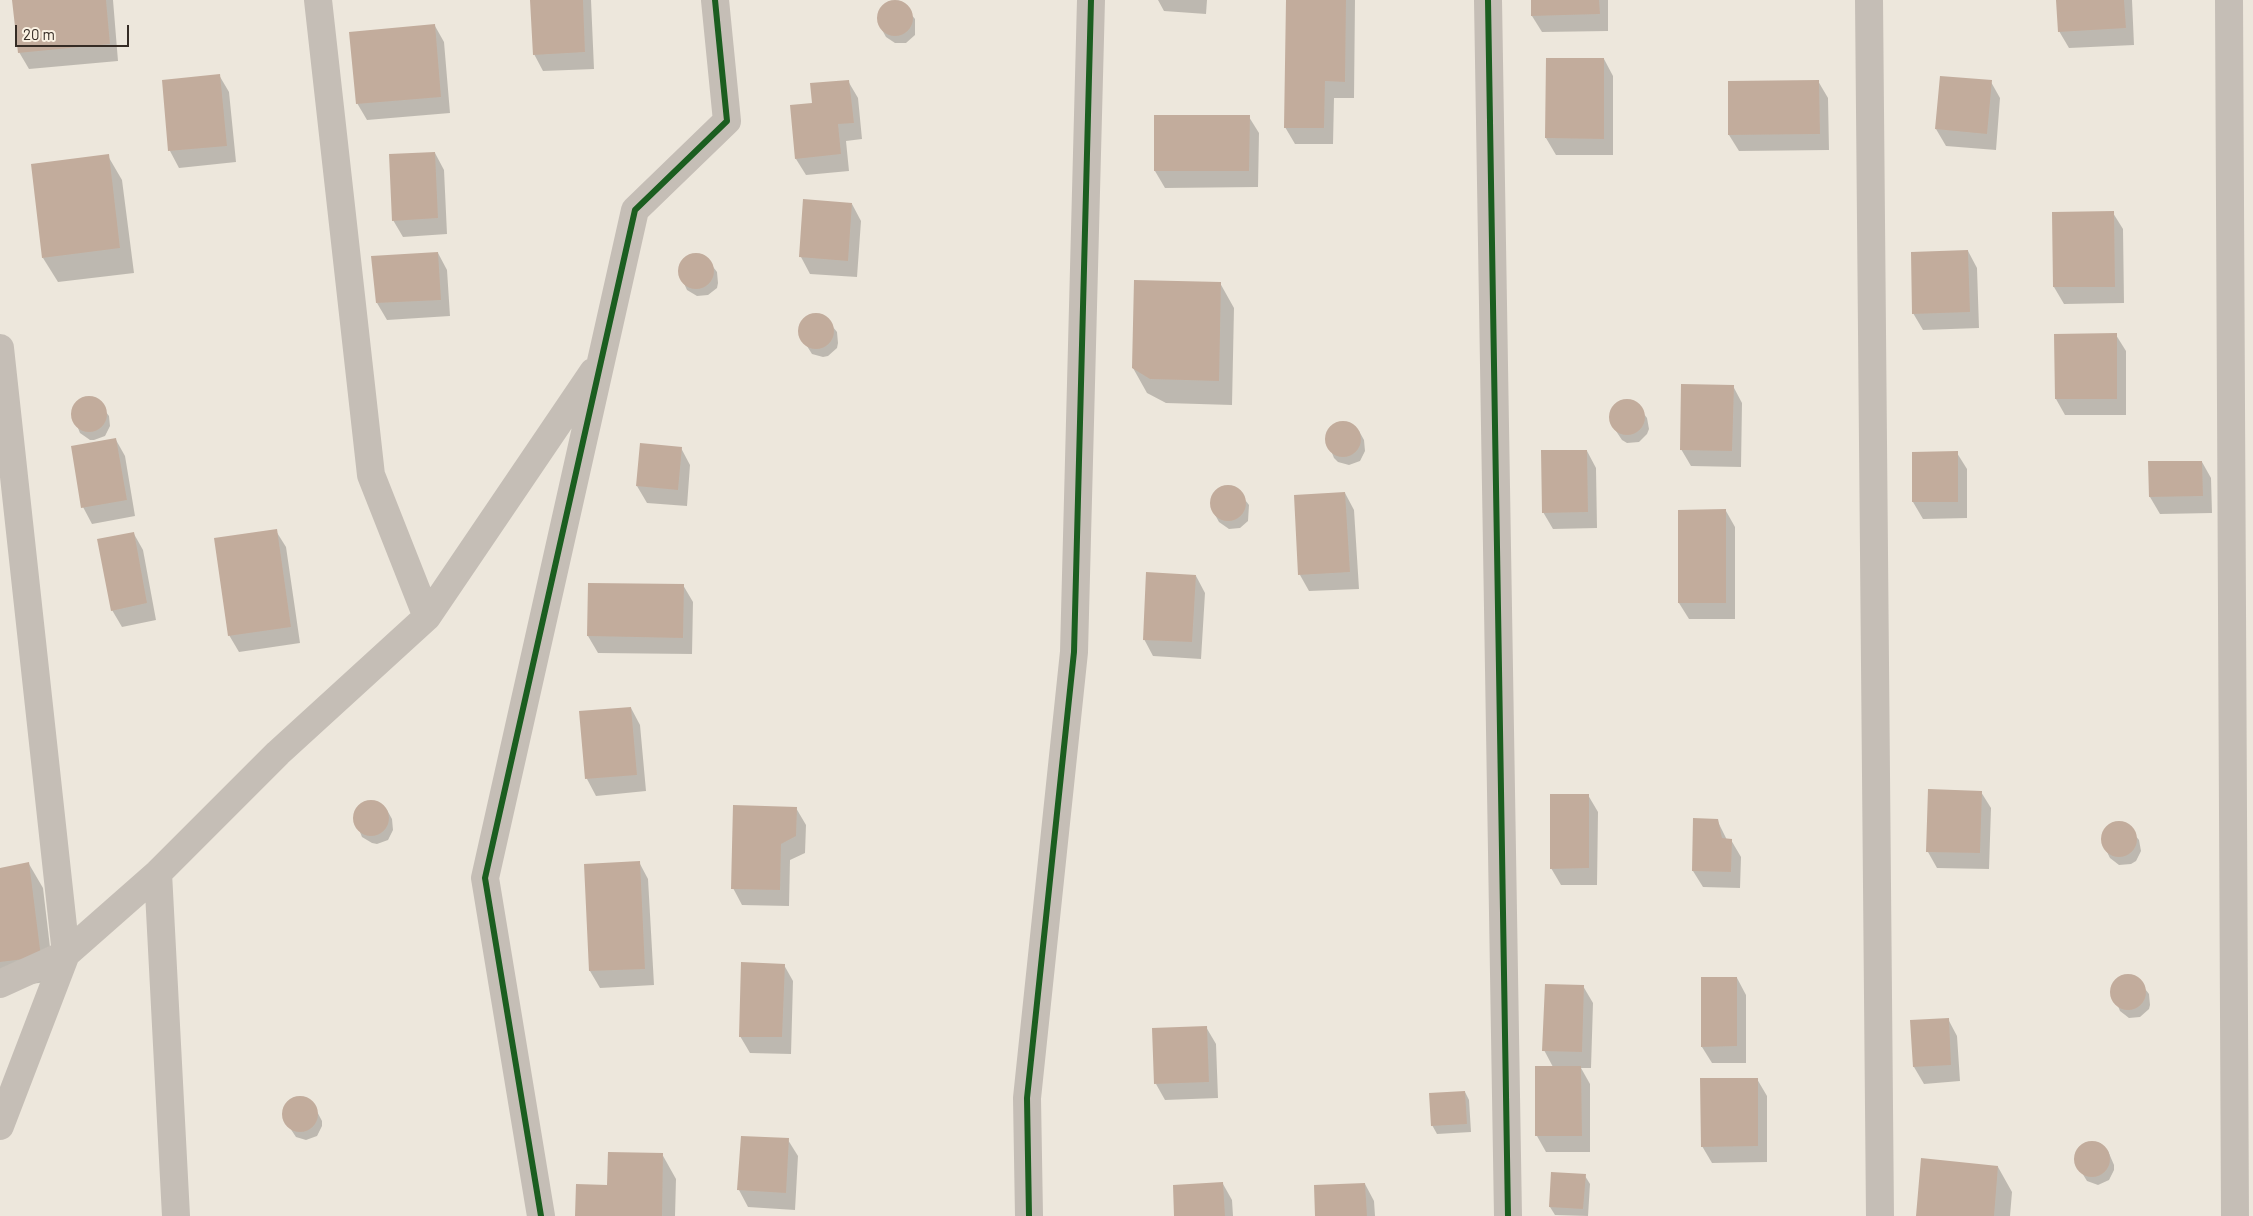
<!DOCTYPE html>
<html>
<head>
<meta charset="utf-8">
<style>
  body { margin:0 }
  #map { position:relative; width:2253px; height:1216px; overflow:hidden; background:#ede7dc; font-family:Barlow,sans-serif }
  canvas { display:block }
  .scale { position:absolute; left:15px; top:25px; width:114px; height:22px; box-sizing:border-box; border:2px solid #352c25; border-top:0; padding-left:6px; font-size:15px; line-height:18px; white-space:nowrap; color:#352c25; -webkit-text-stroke:4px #fbf2e3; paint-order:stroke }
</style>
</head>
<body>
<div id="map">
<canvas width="2253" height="1216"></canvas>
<div class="scale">20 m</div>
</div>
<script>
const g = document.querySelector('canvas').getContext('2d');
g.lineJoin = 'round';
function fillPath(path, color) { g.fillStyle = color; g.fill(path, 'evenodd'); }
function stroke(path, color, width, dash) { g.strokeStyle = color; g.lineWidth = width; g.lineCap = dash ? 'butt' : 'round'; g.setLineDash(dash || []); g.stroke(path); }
fillPath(new Path2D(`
  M13 0H113L118 61 29 69 19 52Z
  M531 0H591L594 69 543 71 534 54Z
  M1158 0H1207L1206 14 1164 11Z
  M1287 0H1355L1354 98H1334L1333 144H1295L1285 127Z
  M1532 0H1608V31L1542 32 1532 16Z
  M2057 0H2132L2134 45 2069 48 2059 31Z
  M891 2 902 3 915 19V35L906 43H895L886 37 881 28 878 17 879 12 886 3Z
  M435 26 444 42 450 113 367 120 357 103Z
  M1547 59H1604L1613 76V155H1556L1546 138Z
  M219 75 229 92 236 162 179 168 170 151 163 81Z
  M848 81 858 98 862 139 846 141 849 171 806 175 796 159 813 105Z
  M1818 81 1828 98 1829 150 1739 151 1729 135Z
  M1991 82 2000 98 1996 150 1946 146 1936 129Z
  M1249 117 1259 133 1258 187 1165 188 1155 171Z
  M435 153 444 170 447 234 403 237 393 220Z
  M108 156 122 180 134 273 58 282 43 258Z
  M852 204 861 221 857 277 810 274 801 257Z
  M2113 213 2123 229 2124 303 2064 304 2054 287Z
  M1968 251 1977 268 1979 328 1923 330 1913 313Z
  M438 253 447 270 450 316 387 320 377 303Z
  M693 254 704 255 717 272 718 283 717 288 708 295 697 296 687 290 680 275 679 270 683 259Z
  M1220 283 1234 308 1232 405 1166 403 1147 393 1133 368Z
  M813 314 824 316 837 332 838 343 837 348 828 356 823 357 812 354 800 335 799 330 804 319Z
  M2116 335 2126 351V415H2065L2056 399Z
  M1733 386 1742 403 1741 467 1691 466 1681 449Z
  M85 398 96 399 109 416 110 426 105 436 94 440H90L80 433 72 413 73 408 80 399Z
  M1624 400 1635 402 1647 418 1649 429 1647 434 1639 442 1627 443 1622 440 1610 422 1611 410 1619 402Z
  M1346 422 1359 431 1364 440 1365 451 1360 461 1349 465 1338 462 1334 458 1326 438 1330 427 1335 424Z
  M116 440 125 456 135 516 92 524 83 507Z
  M681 448 690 465 687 506 647 503 637 486Z
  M1587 451 1596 468 1597 528 1553 529 1543 512Z
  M1957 453 1967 469V518L1923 519 1913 502Z
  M2202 462 2211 478 2212 513 2160 514 2150 497Z
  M1225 487 1236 488 1249 505 1248 521 1240 528 1229 529 1219 522 1214 513 1211 502 1213 497 1220 488Z
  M1345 493 1354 510 1359 589 1309 591 1300 575Z
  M1726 511 1735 527V619H1689L1679 603Z
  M276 531 286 547 300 643 239 652 229 635Z
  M134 534 143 550 156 620 122 627 112 610Z
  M1196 576 1205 593 1201 659 1153 656 1144 639Z
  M683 585 693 602 692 654 598 653 588 636Z
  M631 708 640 725 646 791 596 796 587 779 581 713Z
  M1981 792 1991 808 1989 869 1937 868 1928 852Z
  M1588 795 1598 812 1597 885H1561L1551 868Z
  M374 801 387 810 392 819 393 830 388 840 377 844 372 843 362 837 354 817 355 811 363 803Z
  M796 808 806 825 805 853 790 860 789 906 742 905 733 888Z
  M1717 820 1727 840H1731L1741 857 1740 888 1703 887 1693 871Z
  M2115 823 2126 824 2139 840 2141 851 2136 861 2131 864 2119 865 2110 858 2103 844V833Z
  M639 862 648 879 654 985 600 988 590 971Z
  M29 864 43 888 54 981 0 988V869Z
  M784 965 793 981 791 1054 750 1053 740 1036Z
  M2131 976 2136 977 2149 994 2150 1005 2149 1009 2140 1017 2129 1018 2120 1011 2112 991 2116 981 2120 978Z
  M1737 978 1746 995V1063H1712L1702 1047Z
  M1583 986 1593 1003 1591 1068H1581L1590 1084V1152H1546L1537 1136 1553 1067 1544 1050Z
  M1948 1019 1957 1036 1960 1081 1924 1084 1914 1067 1911 1021Z
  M1206 1027 1216 1044 1218 1098 1165 1100 1156 1084Z
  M1757 1079 1767 1096V1162L1712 1163 1702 1146Z
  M1465 1092 1469 1100 1471 1132 1437 1134 1432 1125Z
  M297 1098 308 1099 312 1102 322 1121V1126L317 1136 306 1140 296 1137 284 1119V1108L292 1099Z
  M788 1140 798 1156 795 1210 748 1207 739 1190Z
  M2089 1142 2100 1143 2108 1151 2114 1165V1170L2109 1180 2098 1185 2087 1181 2076 1163V1152L2079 1147Z
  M662 1154 676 1179 675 1216H577L609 1186Z
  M1998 1167 2012 1192 2010 1216H1917Z
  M1585 1176 1590 1184 1588 1216 1555 1215 1550 1207Z
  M1223 1184 1232 1200 1233 1216H1175Z
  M1365 1184 1374 1201 1375 1216H1317Z`), '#0003');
fillPath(new Path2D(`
  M877 18a18 18 0 1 1 36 0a18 18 0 1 1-36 0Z
  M12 0H106L110 44 18 53Z
  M530 0H583L585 52 533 55Z
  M1286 0H1346L1345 82 1325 81 1324 128H1284Z
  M1531 0H1599L1600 14 1531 16Z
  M2056 0H2124L2126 28 2058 32Z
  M435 24 441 97 356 104 349 32Z
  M1546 58H1604V139L1545 138Z
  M220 74 227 146 168 151 162 80Z
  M1940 76 1992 80 1987 134 1935 129Z
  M849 80 854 123 838 124 841 154 795 159 790 105 812 103 810 83Z
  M1819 80 1820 134 1728 135V81Z
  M1154 115H1250L1249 171H1154Z
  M435 152 438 218 392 221 389 154Z
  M109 154 120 248 42 258 31 164Z
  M803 199 852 203 848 261 799 257Z
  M2114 211 2115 287H2053L2052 212Z
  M1968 250 1970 312 1912 314 1911 252Z
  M438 252 441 300 376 303 371 256Z
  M678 271a18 18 0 1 1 36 0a18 18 0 1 1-36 0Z
  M1134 280 1221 282 1219 381 1150 379 1132 368Z
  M798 331a18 18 0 1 1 36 0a18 18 0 1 1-36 0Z
  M2117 333V399H2055L2054 334Z
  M1681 384 1734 385 1732 451 1680 450Z
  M71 414a18 18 0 1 1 36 0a18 18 0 1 1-36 0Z
  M1609 417a18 18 0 1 1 36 0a18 18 0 1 1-36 0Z
  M1325 439a18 18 0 1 1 36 0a18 18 0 1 1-36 0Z
  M116 438 127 500 81 508 71 446Z
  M640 443 682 447 678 490 636 486Z
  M1541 450H1587L1588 512 1542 513Z
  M1958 451V502H1912V452Z
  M2148 461H2202L2203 496 2149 497Z
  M1210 503a18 18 0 1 1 36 0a18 18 0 1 1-36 0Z
  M1345 492 1350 572 1298 575 1294 495Z
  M1726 509V603H1678V510Z
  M277 529 291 627 228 636 214 538Z
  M134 532 147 603 111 611 97 539Z
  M1146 572 1196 575 1192 642 1143 640Z
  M588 583 684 584 683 638 587 636Z
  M631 707 637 775 585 779 579 711Z
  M1928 789 1982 791 1980 853 1926 852Z
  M1550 794H1589V868L1550 869Z
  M353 818a18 18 0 1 1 36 0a18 18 0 1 1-36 0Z
  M733 805 797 807 796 836 781 844 780 890 731 889Z
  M1693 818 1718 819 1722 838 1732 839 1731 872 1692 871Z
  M2101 839a18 18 0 1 1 36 0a18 18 0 1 1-36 0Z
  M640 861 645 969 589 971 584 864Z
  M29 862 41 957 0 962V868Z
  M741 962 785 964 782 1037H739Z
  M2110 992a18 18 0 1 1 36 0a18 18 0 1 1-36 0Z
  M1701 977H1737V1046L1701 1047Z
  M1545 984 1584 985 1582 1052 1542 1051Z
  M1949 1018 1951 1065 1913 1067 1910 1020Z
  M1207 1026 1209 1082 1154 1084 1152 1028Z
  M1535 1066H1581L1582 1136H1535Z
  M1700 1078H1758V1146L1701 1147Z
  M1465 1091 1467 1124 1431 1126 1429 1093Z
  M282 1114a18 18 0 1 1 36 0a18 18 0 1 1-36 0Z
  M741 1136 789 1138 786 1193 737 1190Z
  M2074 1159a18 18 0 1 1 36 0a18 18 0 1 1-36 0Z
  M608 1152 663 1153 662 1216H575L576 1184 607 1185Z
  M1921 1158 1998 1166 1994 1216H1916Z
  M1551 1172 1586 1174 1583 1209 1549 1207Z
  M1223 1182 1225 1216H1174L1173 1185Z
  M1365 1183 1367 1216H1315L1314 1185Z`), '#c2ac9c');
stroke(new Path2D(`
  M318 0 371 475 427 617
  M1488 0 1508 1216
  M1869 0 1880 1216
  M2229 0 2235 1216
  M0 348 66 954 0 1126
  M158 873 176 1216
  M0 984 66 954 158 873 278 753 427 617 593 372
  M541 1216 485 878 635 210 727 121 715 0
  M1029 1216 1027 1098 1074 652 1091 0`), '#c5beb6', 28);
stroke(new Path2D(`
  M1488 0 1508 1216
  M541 1216 485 878 635 210 727 121 715 0
  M1029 1216 1027 1098 1074 652 1091 0`), '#1b5e20', 6);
</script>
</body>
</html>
